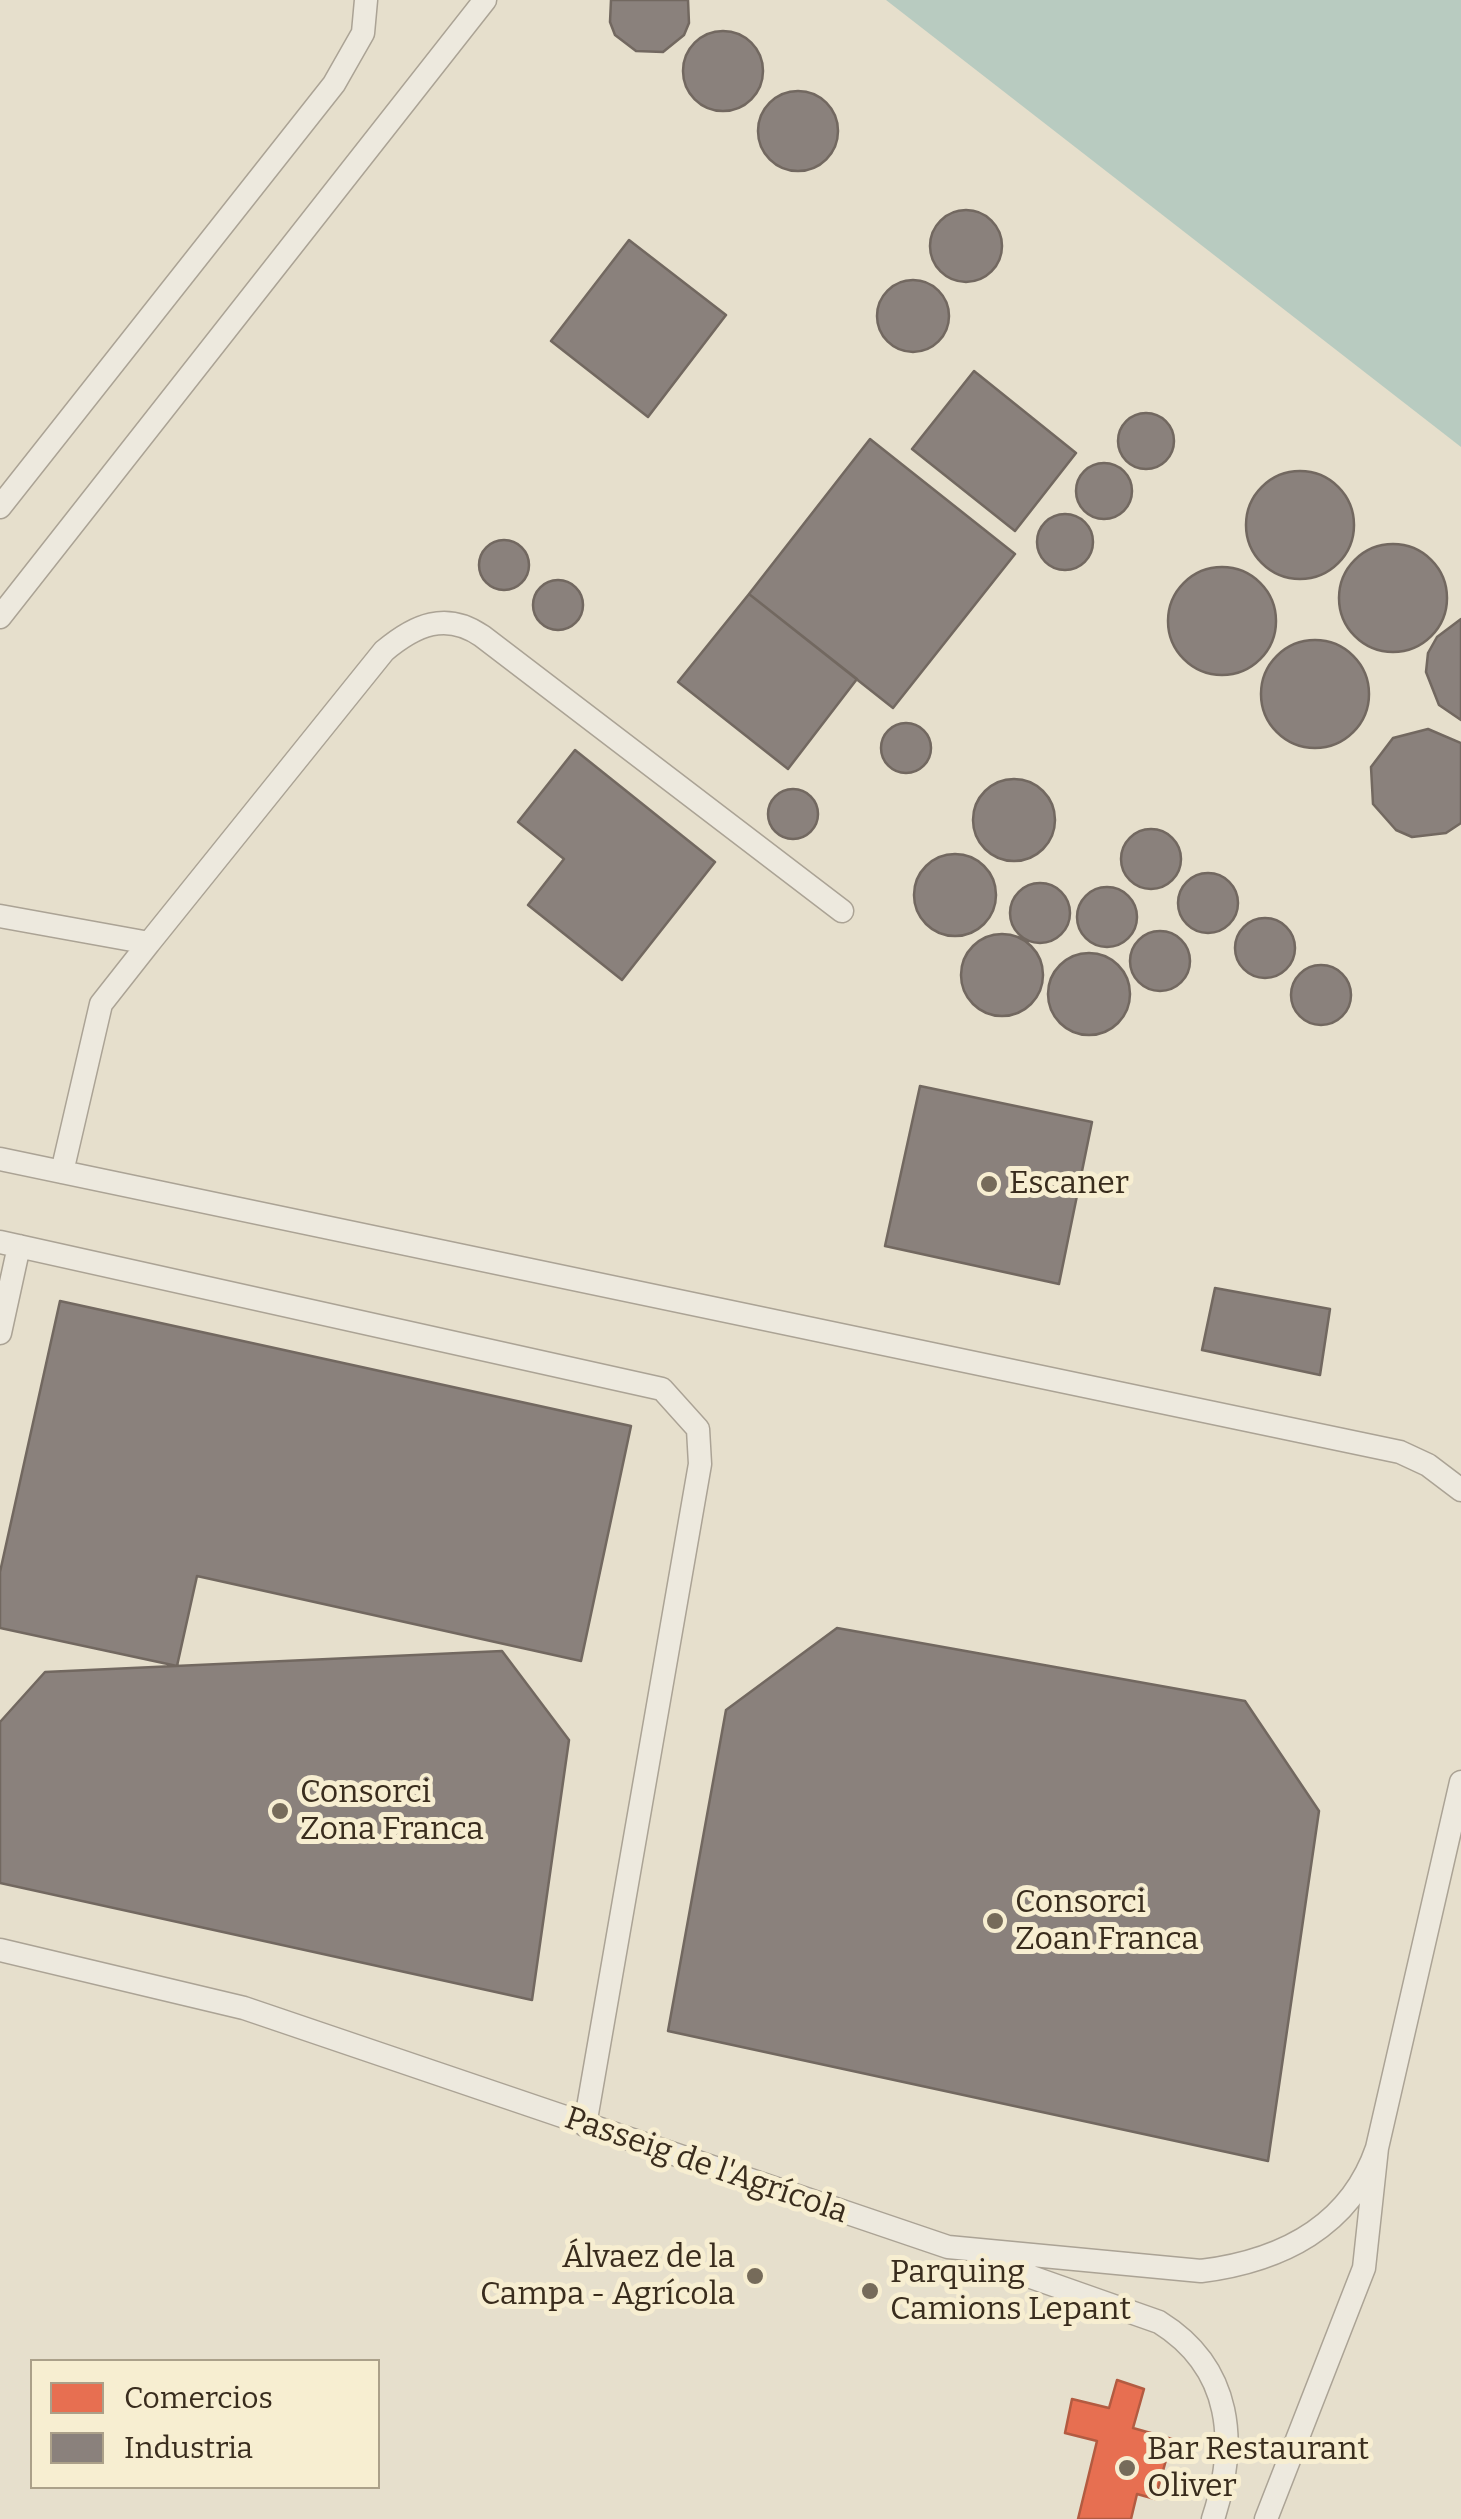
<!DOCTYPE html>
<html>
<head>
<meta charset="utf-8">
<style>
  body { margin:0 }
  #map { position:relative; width:1461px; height:2519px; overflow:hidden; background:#e6dfcc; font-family:Bitter,serif }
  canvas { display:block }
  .legend { position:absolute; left:30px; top:2359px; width:350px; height:130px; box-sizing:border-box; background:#f7eed1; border:2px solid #aba089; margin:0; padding:12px 18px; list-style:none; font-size:30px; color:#392c1d }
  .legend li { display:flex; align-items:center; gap:20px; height:50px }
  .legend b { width:50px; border:2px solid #aba089 }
</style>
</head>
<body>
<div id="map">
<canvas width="1461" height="2519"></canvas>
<ul class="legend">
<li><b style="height:28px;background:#e76f51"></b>Comercios</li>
<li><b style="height:28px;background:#8a817c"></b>Industria</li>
</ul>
</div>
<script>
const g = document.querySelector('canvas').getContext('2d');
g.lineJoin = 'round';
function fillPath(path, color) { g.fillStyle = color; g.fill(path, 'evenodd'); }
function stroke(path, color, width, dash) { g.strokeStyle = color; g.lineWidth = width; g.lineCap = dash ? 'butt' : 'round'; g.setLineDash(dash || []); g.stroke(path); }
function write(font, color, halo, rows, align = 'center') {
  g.font = font + ' Bitter,serif'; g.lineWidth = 10; g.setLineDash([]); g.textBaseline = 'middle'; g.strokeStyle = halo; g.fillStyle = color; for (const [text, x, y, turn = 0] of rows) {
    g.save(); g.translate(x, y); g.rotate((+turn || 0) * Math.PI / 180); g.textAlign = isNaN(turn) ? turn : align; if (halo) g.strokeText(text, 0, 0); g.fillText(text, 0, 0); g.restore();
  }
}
fillPath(new Path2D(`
  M886 0H1461V447Z`), '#b8cbc0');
const shops = new Path2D(`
  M1117 2380 1144 2389 1133 2428 1172 2439 1155 2499 1137 2494 1131 2519H1078L1097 2441 1065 2433 1072 2399 1109 2408Z`);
fillPath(shops, '#e76f51');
stroke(shops, '#b35b41', 2.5);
const industry = new Path2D(`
  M611 0H688L689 23 684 35 663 52 636 51 615 35 610 22Z
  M683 71a40 40 0 1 1 80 0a40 40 0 1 1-80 0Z
  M758 131a40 40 0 1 1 80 0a40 40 0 1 1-80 0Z
  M930 246a36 36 0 1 1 72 0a36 36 0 1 1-72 0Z
  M629 240 726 315 648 417 551 341Z
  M877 316a36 36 0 1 1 72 0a36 36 0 1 1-72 0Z
  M974 371 1076 453 1015 531 912 449Z
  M1118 441a28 28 0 1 1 56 0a28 28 0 1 1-56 0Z
  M870 439 1015 554 893 708 749 594Z
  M1076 491a28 28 0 1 1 56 0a28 28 0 1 1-56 0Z
  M1246 525a54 54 0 1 1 108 0a54 54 0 1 1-108 0Z
  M1037 542a28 28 0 1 1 56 0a28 28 0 1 1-56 0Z
  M479 565a25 25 0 1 1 50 0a25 25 0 1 1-50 0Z
  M1339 598a54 54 0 1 1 108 0a54 54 0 1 1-108 0Z
  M1168 621a54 54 0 1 1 108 0a54 54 0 1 1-108 0Z
  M533 605a25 25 0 1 1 50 0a25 25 0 1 1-50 0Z
  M749 594 857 679 788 769 678 682Z
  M1461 619V720L1439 705 1426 672 1428 653 1437 637Z
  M1261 694a54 54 0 1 1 108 0a54 54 0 1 1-108 0Z
  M881 748a25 25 0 1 1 50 0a25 25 0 1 1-50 0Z
  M1428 729 1461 743V823L1446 833 1412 837 1396 830 1373 804 1371 767 1393 738Z
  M575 750 715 862 622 980 528 905 564 859 518 822Z
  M973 820a41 41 0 1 1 82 0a41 41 0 1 1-82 0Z
  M768 814a25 25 0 1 1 50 0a25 25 0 1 1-50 0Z
  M1121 859a30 30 0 1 1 60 0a30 30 0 1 1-60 0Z
  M914 895a41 41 0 1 1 82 0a41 41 0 1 1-82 0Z
  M1178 903a30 30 0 1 1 60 0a30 30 0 1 1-60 0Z
  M1010 913a30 30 0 1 1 60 0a30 30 0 1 1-60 0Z
  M1077 917a30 30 0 1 1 60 0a30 30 0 1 1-60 0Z
  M1235 948a30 30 0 1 1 60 0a30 30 0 1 1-60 0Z
  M1130 961a30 30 0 1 1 60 0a30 30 0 1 1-60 0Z
  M961 975a41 41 0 1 1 82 0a41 41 0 1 1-82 0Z
  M1048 994a41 41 0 1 1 82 0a41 41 0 1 1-82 0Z
  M1291 995a30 30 0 1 1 60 0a30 30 0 1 1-60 0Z
  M920 1086 1092 1122 1059 1284 885 1246Z
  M1215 1288 1330 1309 1320 1375 1202 1350Z
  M60 1301 631 1426 581 1661 197 1576 177 1666 0 1628V1572Z
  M837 1628 1245 1701 1319 1811 1268 2161 668 2031 726 1710Z
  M502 1651 569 1740 532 2000 0 1883V1722L45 1672Z`);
fillPath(industry, '#8a817c');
stroke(industry, '#726860', 2.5);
const lane = new Path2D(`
  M0 507 334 84 363 33 366 0
  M0 617 485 0
  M0 916 149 943 384 651C415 625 446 611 482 636L842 911
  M0 1159 1400 1452 1428 1465 1461 1490
  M62 1172 101 1004 149 943
  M0 1242 662 1389 698 1429 700 1464 585 2125
  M0 1333 19 1246
  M0 1950 244 2008 948 2247 1201 2271C1280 2261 1350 2227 1377 2148
  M980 2259 1159 2322C1233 2368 1238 2444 1213 2519
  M1266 2519 1364 2268 1377 2148 1461 1782`);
stroke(lane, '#aba395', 25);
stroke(lane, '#ede9de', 22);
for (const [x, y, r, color] of [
  [989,1184,10,"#766b5a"],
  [280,1811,10,"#766b5a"],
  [995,1921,10,"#766b5a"],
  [755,2276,10,"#766b5a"],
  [870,2291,10,"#766b5a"],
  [1127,2468,10,"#766b5a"]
]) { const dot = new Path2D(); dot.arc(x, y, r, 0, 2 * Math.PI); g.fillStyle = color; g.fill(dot); stroke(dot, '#f7eed1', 4); }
write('32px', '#392c1d', '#f7eed1', [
  ["Escaner",1009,1184],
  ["Consorci",300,1793],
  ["Zona Franca",300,1830],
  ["Consorci",1015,1903],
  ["Zoan Franca",1015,1940],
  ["Álvaez de la",735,2258,"right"],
  ["Campa - Agrícola",735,2295,"right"],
  ["Parquing",890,2273],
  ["Camions Lepant",890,2310],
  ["Bar Restaurant",1147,2450],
  ["Oliver",1147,2487]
], 'left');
write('32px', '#392c1d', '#f7eed1', [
  ["Passeig de l'Agrícola",706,2166,19]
]);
</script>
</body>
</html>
